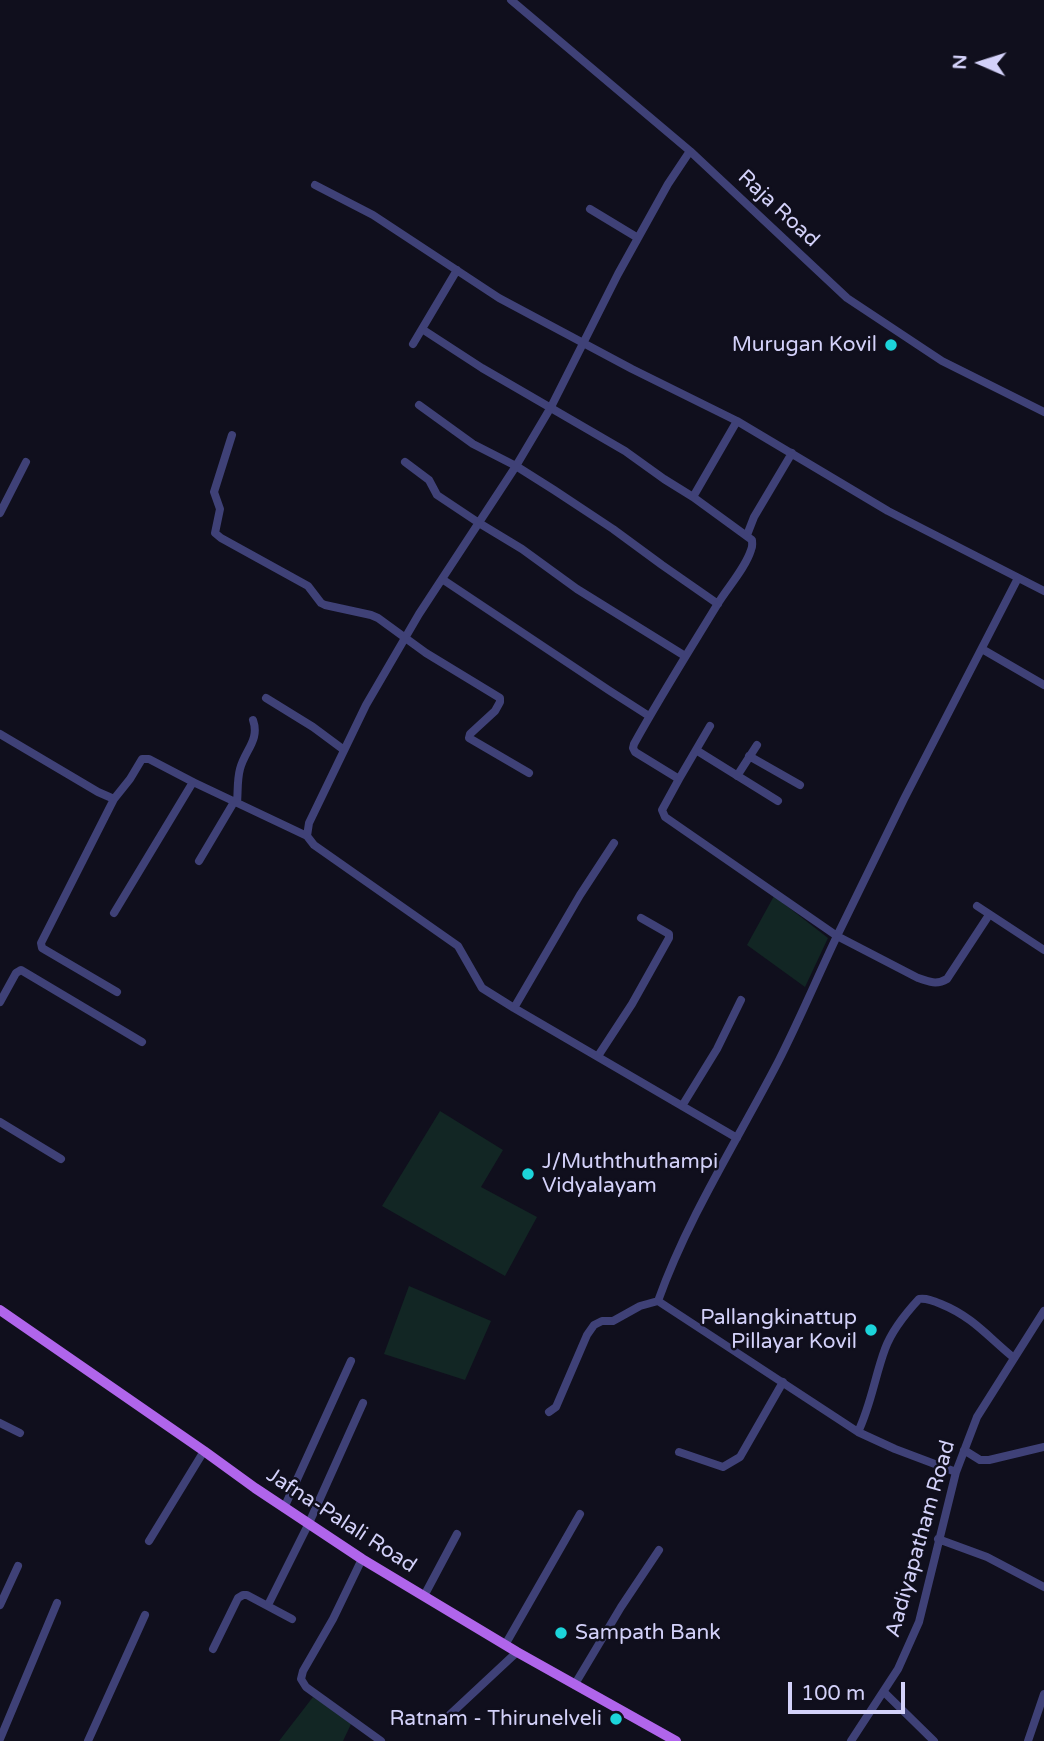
<!DOCTYPE html>
<html>
<head>
<meta charset="utf-8">
<style>
  body { margin:0 }
  #map { position:relative; width:1044px; height:1741px; overflow:hidden; background:#100f1d; font-family:"Varela Round",sans-serif }
  canvas { display:block }
  .north { position:absolute; left:946px; top:28px; width:70px; height:70px; -webkit-text-stroke:5px #100f1d; paint-order:stroke; rotate:273deg; font-size:19px; font-weight:700; line-height:28px; text-align:center; color:#d3d1f9 }
  .north::after { content:''; display:block; margin:auto; width:24px; height:32px; background:#d3d1f9; clip-path:polygon(50% 0,100% 100%,50% 72%,0 100%) }
  .scale { position:absolute; left:788px; top:1682px; width:117px; height:32px; box-sizing:border-box; border:4px solid #d3d1f9; border-top:0; padding-left:9px; font-size:21px; line-height:24px; white-space:nowrap; color:#d3d1f9; -webkit-text-stroke:5px #100f1d; paint-order:stroke }
</style>
</head>
<body>
<div id="map">
<canvas width="1044" height="1741"></canvas>
<div class="north">N</div>
<div class="scale">100 m</div>
</div>
<script>
const g = document.querySelector('canvas').getContext('2d');
g.lineJoin = 'round';
function fillPath(path, color) { g.fillStyle = color; g.fill(path, 'evenodd'); }
function stroke(path, color, width, dash) { g.strokeStyle = color; g.lineWidth = width; g.lineCap = dash ? 'butt' : 'round'; g.setLineDash(dash || []); g.stroke(path); }
function write(font, color, halo, rows, align = 'center') {
  g.font = font + ' "Varela Round",sans-serif'; g.lineWidth = 5; g.setLineDash([]); g.textBaseline = 'middle'; g.strokeStyle = halo; g.fillStyle = color; for (const [text, x, y, turn = 0] of rows) {
    g.save(); g.translate(x, y); g.rotate((+turn || 0) * Math.PI / 180); g.textAlign = isNaN(turn) ? turn : align; if (halo) g.strokeText(text, 0, 0); g.fillText(text, 0, 0); g.restore();
  }
}
fillPath(new Path2D(`
  M774 896 828 938 805 987 747 945Z
  M440 1111 503 1150 481 1187 537 1217 505 1276 382 1206Z
  M409 1286 491 1321 465 1380 384 1354Z
  M313 1697 352 1722 343 1741H279Z`), '#122624');
stroke(new Path2D(`
  M511 0 690 151 847 298 942 361 1044 412
  M690 151 668 184 618 274 551 407 516 466 419 614 366 705 309 823 307 836 314 845 458 946 482 988 514 1008 737 1138
  M315 185 373 215 499 298 632 369 737 421 888 511 1044 591
  M590 209 638 238
  M422 329 482 368 625 451 664 479 693 497 752 540C752 544 753 546 751 550 745 569 727 588 717 605 689 651 660 697 634 744L633 748 635 752 679 779 662 810 665 817 837 936 904 799 1018 578
  M413 344 457 270
  M419 405 473 444 516 466 554 490 613 529 662 565 718 604
  M232 435 214 492 220 509 215 533 221 538 308 586 321 603 325 605 371 615 378 618 426 653 500 698V702L495 711 470 734 469 738 529 773
  M405 462 429 480 437 495 479 523 522 549 577 589 685 656
  M693 497 737 421
  M0 513 26 462
  M747 535 754 517 792 453
  M442 579 610 691 649 716
  M982 649 1044 685
  M266 698 313 727 344 750
  M0 734 98 792 114 799 130 779 142 759H149L193 782 307 836
  M696 750 778 801
  M749 756 800 785
  M737 776 757 745
  M679 779 710 726
  M114 799 41 943 42 948 117 992
  M237 803C238 792 237 780 240 769 245 750 260 740 253 720
  M199 861 234 802
  M977 906 1044 950
  M114 913 193 782
  M0 1002 16 973 21 970 142 1042
  M514 1008 580 895 614 843
  M598 1056 632 1004 669 938V934L641 918
  M682 1106 717 1049 741 1000
  M0 1122 61 1159
  M549 1412 556 1407 587 1335 594 1325 602 1321H613L640 1306 658 1301
  M0 1423 20 1433
  M858 1432C871 1405 875 1376 885 1349 892 1330 906 1313 919 1299 927 1298 934 1301 941 1304 973 1317 988 1337 1014 1358
  M964 1450 980 1460H989L1044 1447
  M679 1452 723 1467 740 1457 783 1382
  M956 1472 895 1449 858 1432 658 1301C688 1217 737 1141 778 1062 799 1021 817 978 837 936L918 978C929 982 937 985 947 979L989 915
  M284 1508 351 1361
  M938 1539 987 1557 1044 1587
  M149 1541 204 1451
  M362 1559 333 1619 303 1671 301 1679 306 1687 381 1741
  M424 1596 457 1534
  M0 1605 18 1566
  M268 1605 309 1523 363 1403
  M505 1645 580 1514
  M213 1649 238 1598 243 1595H247L292 1619
  M575 1684 621 1607 659 1550
  M884 1692 934 1741
  M442 1722 517 1652
  M0 1739 57 1603
  M88 1741 145 1615
  M851 1741 898 1669 919 1622 956 1472 977 1417 1044 1311
  M1028 1741 1044 1694`), '#3f4177', 8);
stroke(new Path2D(`
  M0 1310 204 1451 255 1488 362 1559 517 1652 676 1741`), '#b065eb', 10);
for (const [x, y, r, color] of [
  [891,345,7,"#1cd4da"],
  [528,1174,7,"#1cd4da"],
  [871,1330,7,"#1cd4da"],
  [561,1633,7,"#1cd4da"],
  [616,1719,7,"#1cd4da"]
]) { const dot = new Path2D(); dot.arc(x, y, r, 0, 2 * Math.PI); g.fillStyle = color; g.fill(dot); stroke(dot, '#100f1d', 2.5); }
write('21px', '#d3d1f9', '#100f1d', [
  ["Raja Road",778,209,43],
  ["Jafna-Palali Road",341,1521,33],
  ["Aadiyapatham Road",921,1539,-74]
]);
write('21px', '#d3d1f9', '#100f1d', [
  ["Murugan Kovil",877,345],
  ["J/Muththuthampi",542,1162,"left"],
  ["Vidyalayam",542,1186,"left"],
  ["Pallangkinattup",857,1318],
  ["Pillayar Kovil",857,1342],
  ["Sampath Bank",575,1633,"left"],
  ["Ratnam - Thirunelveli",602,1719]
], 'right');
</script>
</body>
</html>
